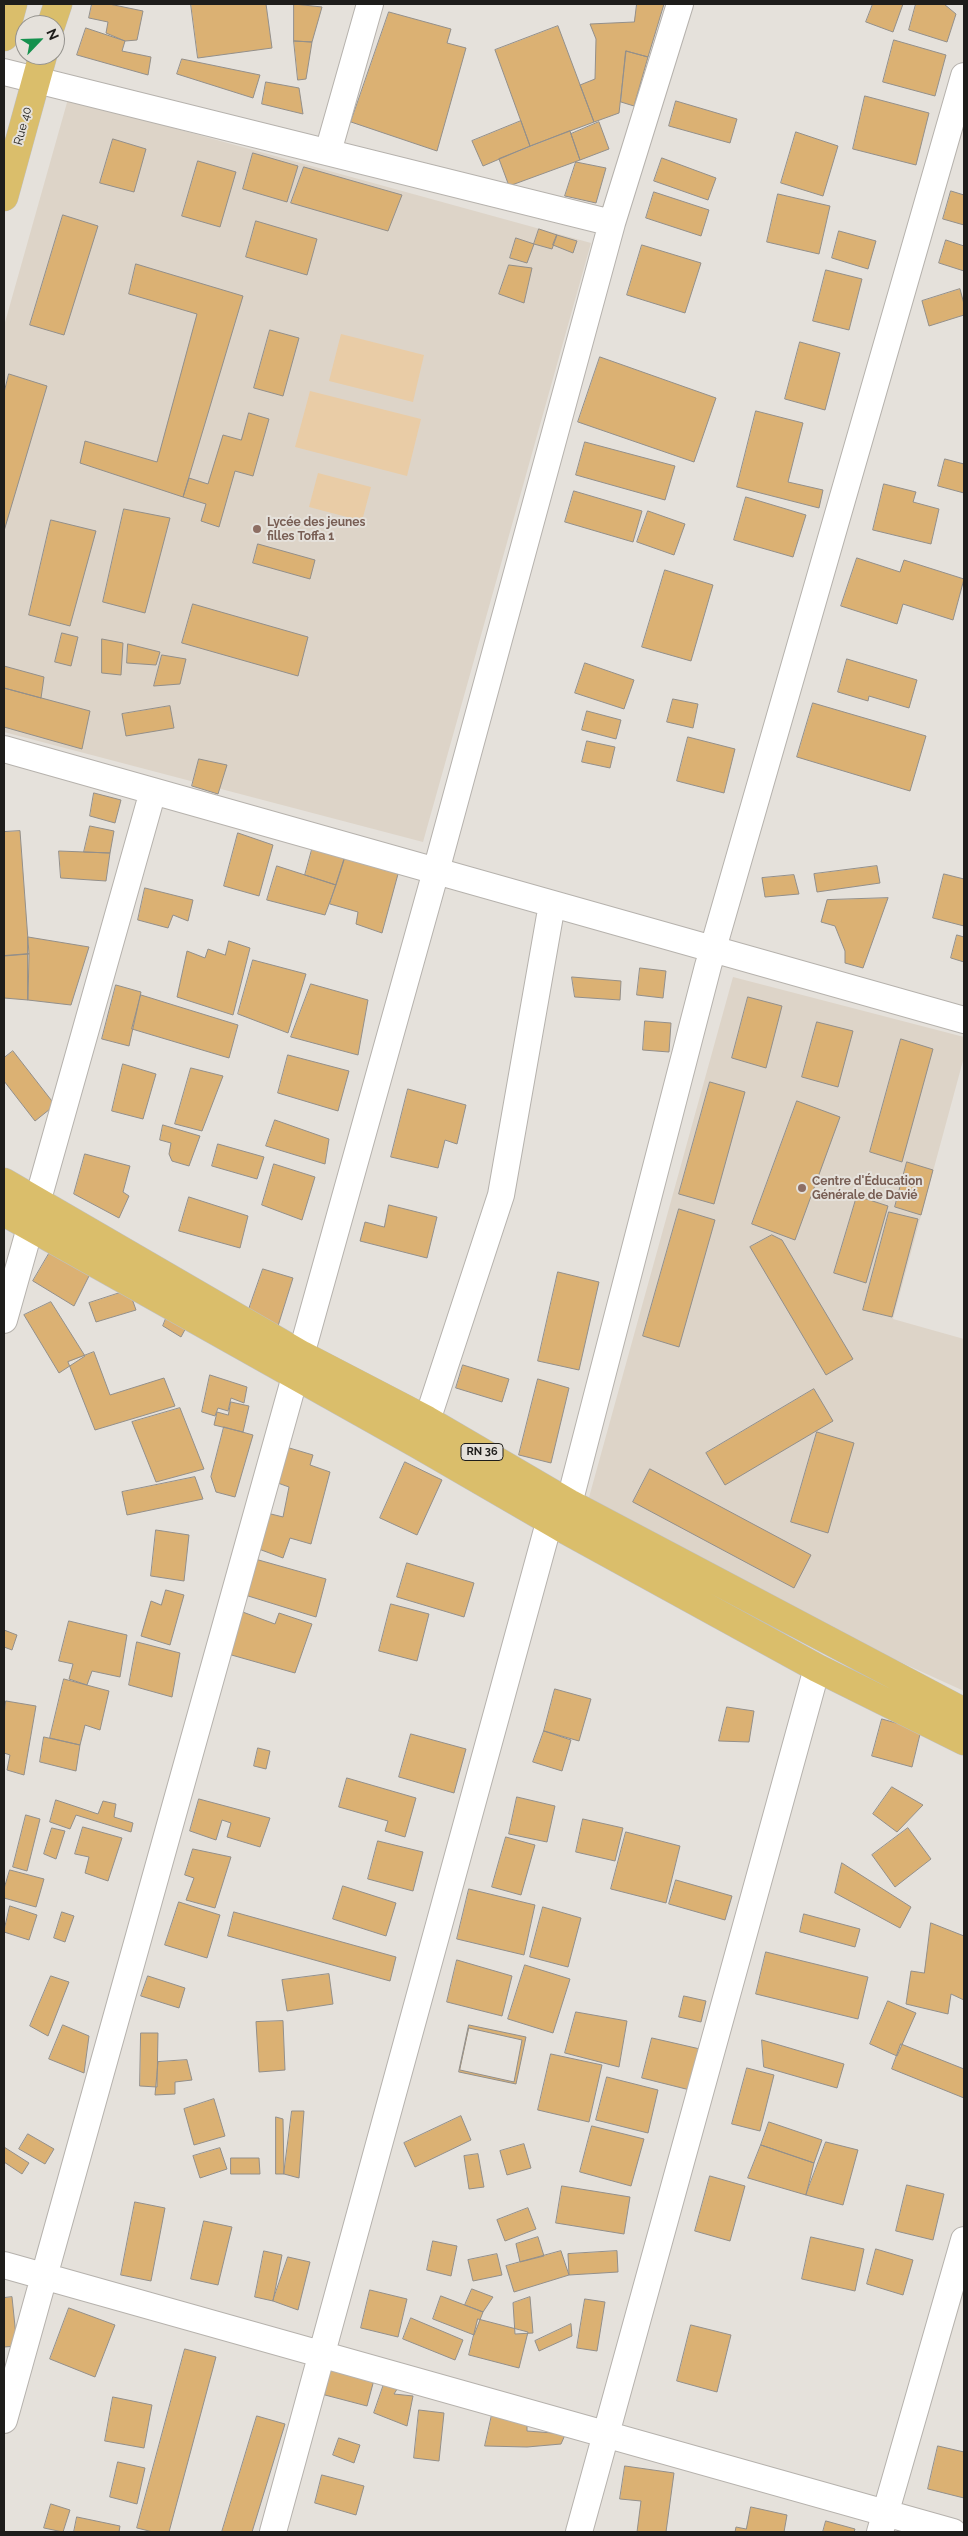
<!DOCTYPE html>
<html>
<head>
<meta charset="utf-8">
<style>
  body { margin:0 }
  #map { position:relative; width:968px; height:2536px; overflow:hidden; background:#e5e1db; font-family:Raleway,sans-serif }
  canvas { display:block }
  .frame { position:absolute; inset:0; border:5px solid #1e1d1b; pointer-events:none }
  .north { position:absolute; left:15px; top:15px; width:50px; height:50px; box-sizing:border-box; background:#e5e1db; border:1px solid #95938e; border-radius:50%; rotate:66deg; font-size:14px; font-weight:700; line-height:20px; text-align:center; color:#1e1d1b }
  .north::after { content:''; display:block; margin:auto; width:18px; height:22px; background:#15914e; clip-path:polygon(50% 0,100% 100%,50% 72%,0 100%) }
</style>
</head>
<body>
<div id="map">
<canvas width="968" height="2536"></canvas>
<div class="frame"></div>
<div class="north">N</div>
</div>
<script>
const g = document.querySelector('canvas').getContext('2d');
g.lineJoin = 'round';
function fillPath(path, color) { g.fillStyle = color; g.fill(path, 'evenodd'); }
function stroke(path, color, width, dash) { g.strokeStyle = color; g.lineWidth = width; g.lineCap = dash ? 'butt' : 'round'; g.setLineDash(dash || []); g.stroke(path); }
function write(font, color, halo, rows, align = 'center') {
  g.font = font + ' Raleway,sans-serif'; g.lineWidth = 4; g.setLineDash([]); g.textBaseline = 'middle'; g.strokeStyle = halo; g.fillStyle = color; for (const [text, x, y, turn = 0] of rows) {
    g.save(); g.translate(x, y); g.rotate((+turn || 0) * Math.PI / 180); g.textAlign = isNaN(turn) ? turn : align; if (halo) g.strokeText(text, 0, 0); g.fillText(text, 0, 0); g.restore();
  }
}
fillPath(new Path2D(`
  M68 99 591 243 423 842 4 732V326Z
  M733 977 964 1037V1057L893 1319 964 1339V1691L812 1622 588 1501Z`), '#ddd4c8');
fillPath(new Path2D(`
  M341 334 424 355 413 402 329 381Z
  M310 391 421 419 407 476 295 447Z
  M318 473 371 487 362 521 309 507Z`), '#e9cca6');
const building = new Path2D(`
  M92 4H109L143 11 137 40 125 41 106 33 108 22 89 18Z
  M191 4H266L272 48 198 58Z
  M294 4 322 7 312 42 294 41Z
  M637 4H664L648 57 626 51 619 113 594 122 580 85 595 79 596 39 590 24 634 22Z
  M873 4H903L893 32 866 22Z
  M916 4H944L956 14 947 42 909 30Z
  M389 12 451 29 447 43 466 48 437 151 351 122Z
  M558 26 594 122 530 146 495 50Z
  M86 28 125 41 122 51 151 57 148 75 77 55Z
  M894 40 946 55 935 96 883 82Z
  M294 41 312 42 306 79 298 80Z
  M626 51 648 57 634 106 621 102Z
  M182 59 260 75 253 98 177 74Z
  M266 82 299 88 303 114 262 104Z
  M865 96 929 113 916 165 853 149Z
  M676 101 737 119 730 143 669 126Z
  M521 121 530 146 483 166 472 141Z
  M599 122 609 149 580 160 571 134Z
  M570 131 580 160 509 186 499 159Z
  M796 132 838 146 823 196 781 183Z
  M113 139 146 149 134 192 100 183Z
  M253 153 298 166 287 202 243 189Z
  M662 158 716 178 708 200 654 181Z
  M198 161 236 172 220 227 182 216Z
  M576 162 606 168 596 203 565 196Z
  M304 167 402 195 388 231 291 203Z
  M951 191 964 195V225L943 219Z
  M654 192 709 210 701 236 646 218Z
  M778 194 830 206 819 254 767 242Z
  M63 215 98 226 64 335 30 325Z
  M256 221 317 239 307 275 246 257Z
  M539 229 557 235 552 249 534 244Z
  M839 231 876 241 868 269 832 258Z
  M557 235 577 241 573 253 553 245Z
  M516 238 534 244 527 263 510 258Z
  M946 240 964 246V271L939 263Z
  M642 245 701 263 685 313 627 295Z
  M136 264 243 296 183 497 80 463 85 441 157 462 197 314 129 294Z
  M509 265 532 268 524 303 499 294Z
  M826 270 862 279 849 330 813 321Z
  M960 289 964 304V315L929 326 922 301Z
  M270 330 299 338 283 396 254 388Z
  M800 342 840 353 825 410 785 399Z
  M600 357 716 398 694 462 578 422Z
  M9 374 47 386 4 531V393Z
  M756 411 803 423 788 482 823 490 819 508 737 487Z
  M249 413 269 419 253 476 235 471 219 527 201 521 206 504 183 497 189 478 208 484 223 435 241 440Z
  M585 442 675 466 665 500 576 475Z
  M945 459 964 464V493L938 486Z
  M884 484 916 492 913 502 939 509 931 544 873 530Z
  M574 491 642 511 633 542 565 522Z
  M746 497 806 515 793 557 734 540Z
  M124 509 170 518 145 613 103 602Z
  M648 511 685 524 674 555 637 542Z
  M51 520 96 531 70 626 29 615Z
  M258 544 315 560 310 579 253 563Z
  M857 558 900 572 904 560 964 579 953 620 903 604 897 624 841 606Z
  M665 570 713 585 691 661 642 647Z
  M193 604 308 637 298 676 182 643Z
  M62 633 78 637 71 666 55 662Z
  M102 639 123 643 121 675 102 673Z
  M128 644 160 652 156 665 127 663Z
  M162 655 186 659 180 684 154 686Z
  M847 659 917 680 909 708 869 696 868 701 838 692Z
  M585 663 634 680 624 709 575 693Z
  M4 666 44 677 41 698 4 688Z
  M4 688 90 711 82 749 4 727Z
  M673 699 698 704 693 728 667 722Z
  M813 703 926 736 910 791 797 757Z
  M170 706 174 728 126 736 122 714Z
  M587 711 621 720 616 739 582 730Z
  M688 737 735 749 724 793 677 781Z
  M587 741 615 747 610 768 582 762Z
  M199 759 227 765 218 794 192 786Z
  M94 793 121 800 115 823 90 816Z
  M90 826 114 831 110 853 84 852Z
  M20 831 29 954 4 956V832Z
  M238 833 273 845 259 896 224 886Z
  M313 846 345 857 336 885 305 875Z
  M59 851 110 853 106 881 61 878Z
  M345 857 398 874 382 933 356 924 358 912 330 904Z
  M277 866 336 885 325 915 267 900Z
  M877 866 880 883 817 892 814 874Z
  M944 874 964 879V926L933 918Z
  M794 875 799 894 765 897 762 878Z
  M145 888 193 900 188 921 173 915 168 928 138 920Z
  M888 898 863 968 845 963V951L835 926 821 922 827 900Z
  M957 935 964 937V962L951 958Z
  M28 937 89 947 71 1005 28 1000Z
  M229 941 250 948 233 1015 177 997 187 951 205 958 208 949 225 955Z
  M29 954 28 1000 4 998V956Z
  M253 960 306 974 288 1033 238 1014Z
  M640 968 666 971 663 998 637 995Z
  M572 977 621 981 620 1000 575 997Z
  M311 984 368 1000 358 1055 291 1037Z
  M116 985 141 992 129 1046 102 1039Z
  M141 995 238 1025 229 1058 132 1029Z
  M748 997 782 1006 766 1068 732 1058Z
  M645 1021 671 1023 669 1052 643 1050Z
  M817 1022 853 1031 838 1087 802 1077Z
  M901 1039 933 1049 902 1162 870 1152Z
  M13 1051 55 1105 35 1121 4 1081V1058Z
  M288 1055 349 1071 338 1111 278 1093Z
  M123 1064 156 1074 143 1119 112 1111Z
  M191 1068 223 1076 202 1131 175 1124Z
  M710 1082 745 1092 714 1204 679 1194Z
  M408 1089 466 1105 457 1144 445 1140 438 1168 391 1157Z
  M797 1101 840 1117 795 1240 752 1224Z
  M275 1120 329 1139 325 1164 266 1146Z
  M163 1125 200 1136 189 1166 172 1161 169 1154 171 1143 160 1140Z
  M218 1144 264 1157 257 1179 212 1166Z
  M85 1154 130 1166 123 1192 129 1196 119 1218 74 1194Z
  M907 1162 933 1170 921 1215 895 1207Z
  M274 1164 315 1177 302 1220 262 1205Z
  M857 1196 888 1206 866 1283 834 1273Z
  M189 1197 248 1216 240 1248 179 1231Z
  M389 1205 437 1217 427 1258 360 1241 365 1222 384 1227Z
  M679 1209 715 1220 679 1347 643 1336Z
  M889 1212 918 1219 892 1317 863 1310Z
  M772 1235 782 1240 853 1359 826 1375 750 1247Z
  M50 1252 90 1274 74 1306 33 1281Z
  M263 1269 293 1278 278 1326 248 1312Z
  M558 1272 599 1282 579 1370 538 1361Z
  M129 1290 136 1310 96 1322 89 1303Z
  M51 1302 85 1356 59 1373 24 1315Z
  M169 1311 189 1322 181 1337 163 1326Z
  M94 1352 110 1395 164 1378 175 1406 95 1430 68 1362Z
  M463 1365 509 1379 502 1402 456 1388Z
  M210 1375 247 1387 244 1403 231 1398 228 1411 218 1408 215 1416 202 1412Z
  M538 1379 569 1388 551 1463 519 1455Z
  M814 1389 833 1421 725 1485 706 1453Z
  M231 1402 249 1406 243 1432 214 1425 217 1412 228 1415Z
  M180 1408 204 1469 156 1482 132 1422Z
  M224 1427 253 1435 235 1497 216 1492 211 1477Z
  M817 1432 854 1443 828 1533 791 1522Z
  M286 1447 313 1455 310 1465 330 1472 311 1544 290 1538 283 1558 256 1548 267 1513 283 1517 289 1487 275 1482Z
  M405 1462 442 1480 417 1535 380 1518Z
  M650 1469 811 1555 794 1588 633 1502Z
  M195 1477 203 1499 127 1515 122 1492Z
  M156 1530 189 1535 184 1581 151 1576Z
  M255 1559 326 1579 316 1617 245 1595Z
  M407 1563 474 1583 464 1617 397 1597Z
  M166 1590 184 1595 170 1645 141 1636 151 1601 161 1605Z
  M391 1604 429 1614 417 1661 379 1651Z
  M240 1611 275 1624 279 1613 312 1624 295 1673 228 1654Z
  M69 1621 127 1635 120 1677 92 1671 87 1685 69 1679 73 1664 59 1661Z
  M4 1630 17 1635 12 1650 4 1647Z
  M137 1642 180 1653 172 1697 129 1685Z
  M64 1679 109 1691 100 1730 85 1725 80 1745 50 1738Z
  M555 1689 591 1699 579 1741 544 1731Z
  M6 1701 36 1706 24 1775 7 1770 10 1755 4 1753V1716Z
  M727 1707 754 1711 749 1742 719 1741Z
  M882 1719 921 1730 912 1767 872 1756Z
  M544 1731 571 1740 562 1771 533 1762Z
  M411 1734 466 1749 454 1793 399 1777Z
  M44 1737 80 1745 76 1771 40 1762Z
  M258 1748 270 1751 266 1769 254 1766Z
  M347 1778 416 1798 405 1837 385 1831 388 1821 339 1807Z
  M892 1787 923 1805 897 1832 873 1814Z
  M517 1797 555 1806 547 1842 509 1834Z
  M199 1799 270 1818 260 1847 227 1837 231 1823 222 1820 216 1840 190 1831Z
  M56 1800 98 1814 103 1801 116 1804 114 1817 133 1823 131 1832 76 1815 70 1829 50 1822Z
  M26 1815 40 1819 27 1871 13 1867Z
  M583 1819 623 1828 615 1861 576 1852Z
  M83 1827 122 1838 108 1881 85 1873 89 1857 75 1854Z
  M52 1828 65 1831 56 1859 44 1854Z
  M908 1828 931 1859 895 1887 872 1855Z
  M626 1832 680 1846 666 1903 611 1889Z
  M506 1837 535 1845 521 1895 492 1887Z
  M378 1841 423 1852 413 1891 368 1879Z
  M193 1849 231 1857 215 1908 186 1900 194 1878 185 1875Z
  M842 1863 911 1907 900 1928 835 1893Z
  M10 1870 44 1879 36 1907 4 1898V1889Z
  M676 1880 732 1896 725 1920 669 1904Z
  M343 1886 396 1903 386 1936 333 1919Z
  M469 1889 535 1905 524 1955 457 1939Z
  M179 1902 220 1915 207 1958 165 1945Z
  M10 1906 37 1915 29 1940 4 1932Z
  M543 1907 581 1918 568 1967 530 1957Z
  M62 1912 74 1916 65 1942 54 1938Z
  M234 1912 396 1957 390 1981 228 1936Z
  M804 1914 860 1929 855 1947 800 1932Z
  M931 1923 964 1936V2000L951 1994 948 2014 906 2004 911 1971 924 1973Z
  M766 1952 868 1977 858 2019 756 1994Z
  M457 1960 512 1976 502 2016 447 2002Z
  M525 1965 570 1979 553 2033 508 2019Z
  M329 1974 333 2004 287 2011 282 1980Z
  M51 1976 69 1982 48 2036 30 2026Z
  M148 1976 185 1988 179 2008 141 1996Z
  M684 1996 706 2001 701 2022 679 2017Z
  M888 2001 916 2013 897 2056 870 2044Z
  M576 2012 627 2021 619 2067 565 2053Z
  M283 2021 285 2070 259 2072 256 2022Z
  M63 2025 89 2036 84 2073 49 2059Z
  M469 2025 526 2037 516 2084 459 2072Z
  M469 2028 522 2040 514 2082 460 2070Z
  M141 2033H158L157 2087 140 2086Z
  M652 2038 700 2049 690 2090 642 2078Z
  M762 2040 844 2064 837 2088 764 2067Z
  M901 2044 964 2069V2098L892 2069Z
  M551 2054 602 2065 589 2122 538 2110Z
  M187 2060 192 2080 175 2082V2094L155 2095 158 2062Z
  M747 2068 774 2075 760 2131 732 2124Z
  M607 2077 658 2090 648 2133 596 2120Z
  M214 2099 225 2136 194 2145 184 2109Z
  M292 2111H304L299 2178 284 2174Z
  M461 2116 471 2140 415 2167 404 2143Z
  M276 2117 283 2119 284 2174H276Z
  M769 2122 822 2140 814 2163 761 2145Z
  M592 2126 644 2139 631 2186 580 2172Z
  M28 2134 54 2149 45 2164 19 2149Z
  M826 2142 858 2150 843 2205 806 2195Z
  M524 2144 531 2168 507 2175 500 2151Z
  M761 2145 814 2163 806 2195 748 2178Z
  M4 2147 29 2163 22 2174 4 2162Z
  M220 2148 227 2169 200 2178 193 2156Z
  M478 2154 484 2187 469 2189 464 2156Z
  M231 2158H259L260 2174H231Z
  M710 2176 745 2186 730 2241 695 2231Z
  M907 2185 944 2194 933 2240 896 2231Z
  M562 2186 630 2197 624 2234 556 2223Z
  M135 2202 165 2208 151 2281 121 2275Z
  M528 2208 536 2229 505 2241 497 2220Z
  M204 2221 232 2227 218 2285 191 2279Z
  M538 2237 544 2256 520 2262 516 2244Z
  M811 2237 864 2249 855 2291 802 2279Z
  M433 2241 457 2246 451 2276 427 2270Z
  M876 2249 913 2260 903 2295 867 2284Z
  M264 2251 282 2255 273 2301 255 2297Z
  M561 2251 569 2275 514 2292 506 2266Z
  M617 2251 618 2272 569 2275 568 2254Z
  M497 2254 502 2275 473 2281 468 2260Z
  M288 2257 310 2262 298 2310 273 2301Z
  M472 2289 493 2297 483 2312 465 2305Z
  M370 2290 407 2299 398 2337 361 2328Z
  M441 2296 483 2312 474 2335 433 2319Z
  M12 2297 17 2346 4 2347V2298Z
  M530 2297 533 2333 515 2334 513 2303Z
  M585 2299 605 2302 597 2351 577 2348Z
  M69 2308 115 2325 95 2377 50 2359Z
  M411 2318 463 2340 455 2360 403 2339Z
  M478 2319 528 2332 519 2368 469 2355Z
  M571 2324 572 2336 539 2351 535 2341Z
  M691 2325 731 2335 717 2392 677 2381Z
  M185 2349 216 2357 169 2532H153L137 2528Z
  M332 2365 375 2376 367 2406 325 2395Z
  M385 2381 399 2386 394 2394 413 2396 407 2426 374 2413Z
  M113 2397 152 2405 144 2448 105 2441Z
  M419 2410 444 2413 439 2461 414 2458Z
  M493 2410 527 2423V2431L553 2433 568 2428 561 2444 527 2447 485 2446Z
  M257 2416 285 2424 252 2532H222Z
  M339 2438 360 2445 354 2463 333 2455Z
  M938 2446 964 2452V2498L928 2489Z
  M118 2462 145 2468 137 2504 110 2497Z
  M625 2466 674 2473 666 2532H637L641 2501 620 2499Z
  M322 2475 364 2486 356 2515 315 2503Z
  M51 2504 70 2510 63 2532 44 2528Z
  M751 2507 787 2515 784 2532H735L736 2527 746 2529Z
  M77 2517 120 2526 119 2532H74Z
  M826 2521 855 2529 854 2532H823Z`);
fillPath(building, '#dbb173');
stroke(building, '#938f8a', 1);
const minor = new Path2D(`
  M4 72 612 223
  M328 152 370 4
  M4 749 964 1020
  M4 1320 153 791
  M420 1442 501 1195 552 904
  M564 1523 708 966 964 76
  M4 2265 953 2532
  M4 2420 436 871 612 223 680 4
  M273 2532 550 1519
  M579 2532 817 1668
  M880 2532 964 2240`);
const major = new Path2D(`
  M51 25 58 4
  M4 37 13 4
  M4 197 43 55
  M4 1182 302 1355 427 1420 569 1503 964 1712
  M4 1212 419 1445 562 1528 817 1668 964 1741`);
stroke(minor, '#b6b2ad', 28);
stroke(major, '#c0c0bf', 29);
stroke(minor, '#fff', 26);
stroke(major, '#dabe6b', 28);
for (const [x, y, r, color] of [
  [257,529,5,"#8d6e63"],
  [802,1188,5,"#8d6e63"]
]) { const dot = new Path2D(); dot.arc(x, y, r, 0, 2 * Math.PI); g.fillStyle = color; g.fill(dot); stroke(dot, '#e5e1db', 2); }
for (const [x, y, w] of [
  [482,1452,42]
]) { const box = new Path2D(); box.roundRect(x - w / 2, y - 8.5, w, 17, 4); g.fillStyle = '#e5e1db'; g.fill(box); stroke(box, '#1e1d1b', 1); }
write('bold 11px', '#1e1d1b', null, [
  ["RN 36",482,1452]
]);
write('12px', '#1e1d1b', '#e5e1db', [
  ["Rue 40",23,126,-75]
]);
write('bold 12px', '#785e54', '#e5e1db', [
  ["Lycée des jeunes",267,522],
  ["filles Toffa 1",267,536],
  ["Centre d'Éducation",812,1181],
  ["Générale de Davié",812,1195]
], 'left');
</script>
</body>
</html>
